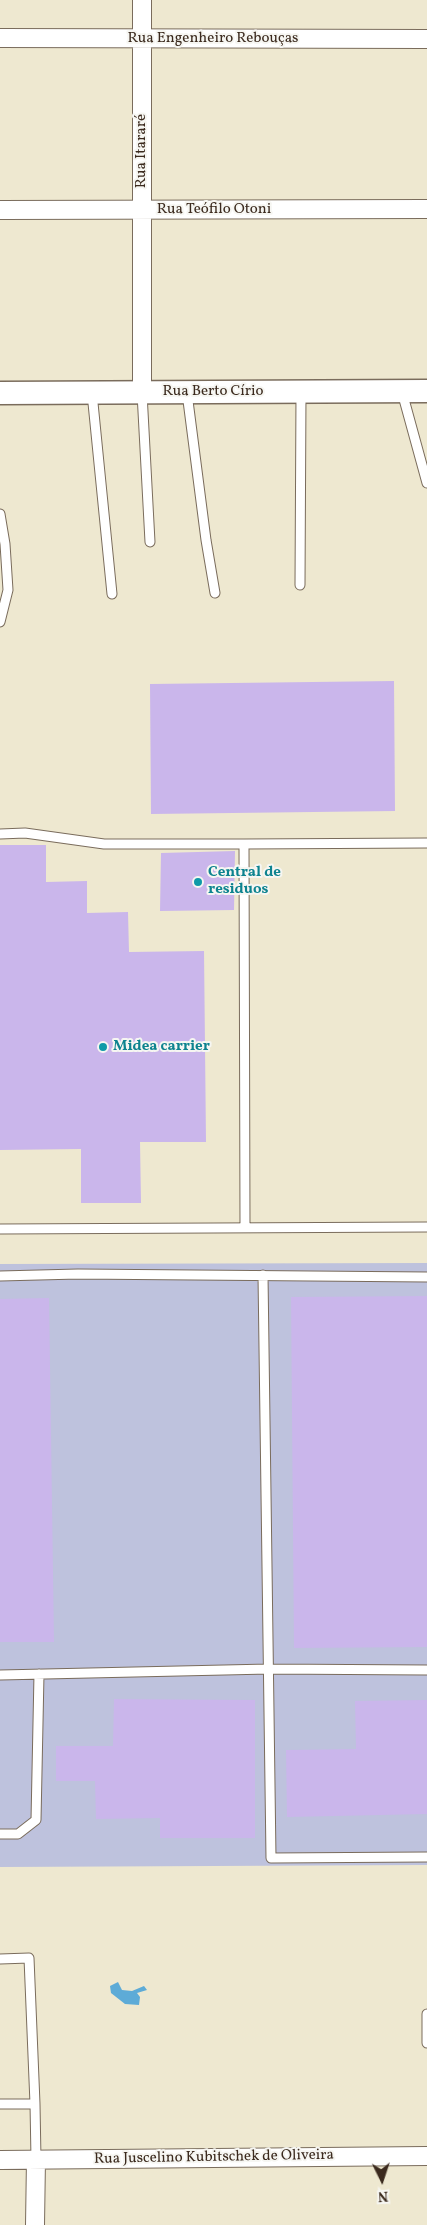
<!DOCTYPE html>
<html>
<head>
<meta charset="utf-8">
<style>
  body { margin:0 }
  #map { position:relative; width:427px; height:2225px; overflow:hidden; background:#eee8d0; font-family:Vollkorn,serif }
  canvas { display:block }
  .north { position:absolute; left:357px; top:2155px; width:50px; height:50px; -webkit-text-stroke:4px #f6f6f2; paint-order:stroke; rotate:176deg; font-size:14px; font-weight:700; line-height:20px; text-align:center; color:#3b2a1e }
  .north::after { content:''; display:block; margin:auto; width:18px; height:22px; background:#3b2a1e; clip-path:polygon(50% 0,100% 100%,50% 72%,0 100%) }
</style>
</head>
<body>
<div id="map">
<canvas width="427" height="2225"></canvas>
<div class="north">N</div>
</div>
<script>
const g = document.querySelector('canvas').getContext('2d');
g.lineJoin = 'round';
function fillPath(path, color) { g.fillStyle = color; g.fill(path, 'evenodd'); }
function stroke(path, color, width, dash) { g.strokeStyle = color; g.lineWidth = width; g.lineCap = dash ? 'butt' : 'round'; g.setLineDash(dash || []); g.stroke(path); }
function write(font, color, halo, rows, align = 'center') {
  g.font = font + ' Vollkorn,serif'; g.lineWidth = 4; g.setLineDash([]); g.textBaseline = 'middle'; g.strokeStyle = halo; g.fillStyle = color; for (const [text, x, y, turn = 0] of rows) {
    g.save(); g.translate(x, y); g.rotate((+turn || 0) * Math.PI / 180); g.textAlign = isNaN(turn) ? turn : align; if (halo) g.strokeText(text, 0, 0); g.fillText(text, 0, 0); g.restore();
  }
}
fillPath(new Path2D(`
  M427 1263V1865L0 1867V1264Z`), '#bec2dd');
fillPath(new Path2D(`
  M118 1982 122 1990 132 1991 144 1986 147 1990 137 1993 140 1997 139 2005 125 2004 111 1993 110 1986Z`), '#5dabd7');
fillPath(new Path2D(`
  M394 681 395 811 151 814 150 684Z
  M0 845H46V882L87 881V913L128 912 129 952 204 951 206 1142H140L141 1203H81V1149L0 1150Z
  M235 851 234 910 160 911 161 853Z
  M427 1296V1647L294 1648 291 1297Z
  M49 1298 54 1642H0V1299Z
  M114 1699 255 1700V1838H160V1818L96 1819 95 1781H56V1746H113Z
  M427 1700V1814L287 1817 286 1750 356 1749 355 1701Z`), '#cab6eb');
const service = new Path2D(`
  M402 392 427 483
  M92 393 112 594
  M142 393 150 542
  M187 393 206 540 215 593
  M0 514 5 544 8 590 0 622
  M300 585 301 393
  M0 834 25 833 104 844H244
  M245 1227 244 844 427 843
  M0 1229 427 1227
  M263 1275 271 1858 427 1857
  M0 1276 78 1274 427 1277
  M0 1675 269 1669 427 1670
  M0 1834H18L36 1820 39 1674
  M0 1959 29 1958 35 2104H0
  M427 2014V2043
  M35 2104 36 2159`);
const minor = new Path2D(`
  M142 0V393
  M0 38 427 39
  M0 210 427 209
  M0 2160 427 2156
  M35 2225 36 2159`);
const tertiary = new Path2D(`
  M0 393 427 391`);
stroke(service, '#7a6c5c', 11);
stroke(minor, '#7a6c5c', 20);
stroke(tertiary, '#7a6c5c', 25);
stroke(service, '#fff', 9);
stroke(minor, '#fff', 18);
stroke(tertiary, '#fff', 22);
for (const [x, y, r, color] of [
  [198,882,5,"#0f9aa8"],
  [103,1047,5,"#0f9aa8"]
]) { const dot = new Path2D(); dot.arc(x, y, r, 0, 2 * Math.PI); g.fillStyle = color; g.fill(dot); stroke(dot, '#f6f6f2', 2); }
write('15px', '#3b2a1e', '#f6f6f2', [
  ["Rua Engenheiro Rebouças",213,39],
  ["Rua Itararé",142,151,-90],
  ["Rua Teófilo Otoni",214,210],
  ["Rua Berto Círio",213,392],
  ["Rua Juscelino Kubitschek de Oliveira",214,2158,-1]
]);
write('bold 15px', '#0d838f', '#f6f6f2', [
  ["Central de",208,873],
  ["residuos",208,890],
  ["Midea carrier",113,1047]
], 'left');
</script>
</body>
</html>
